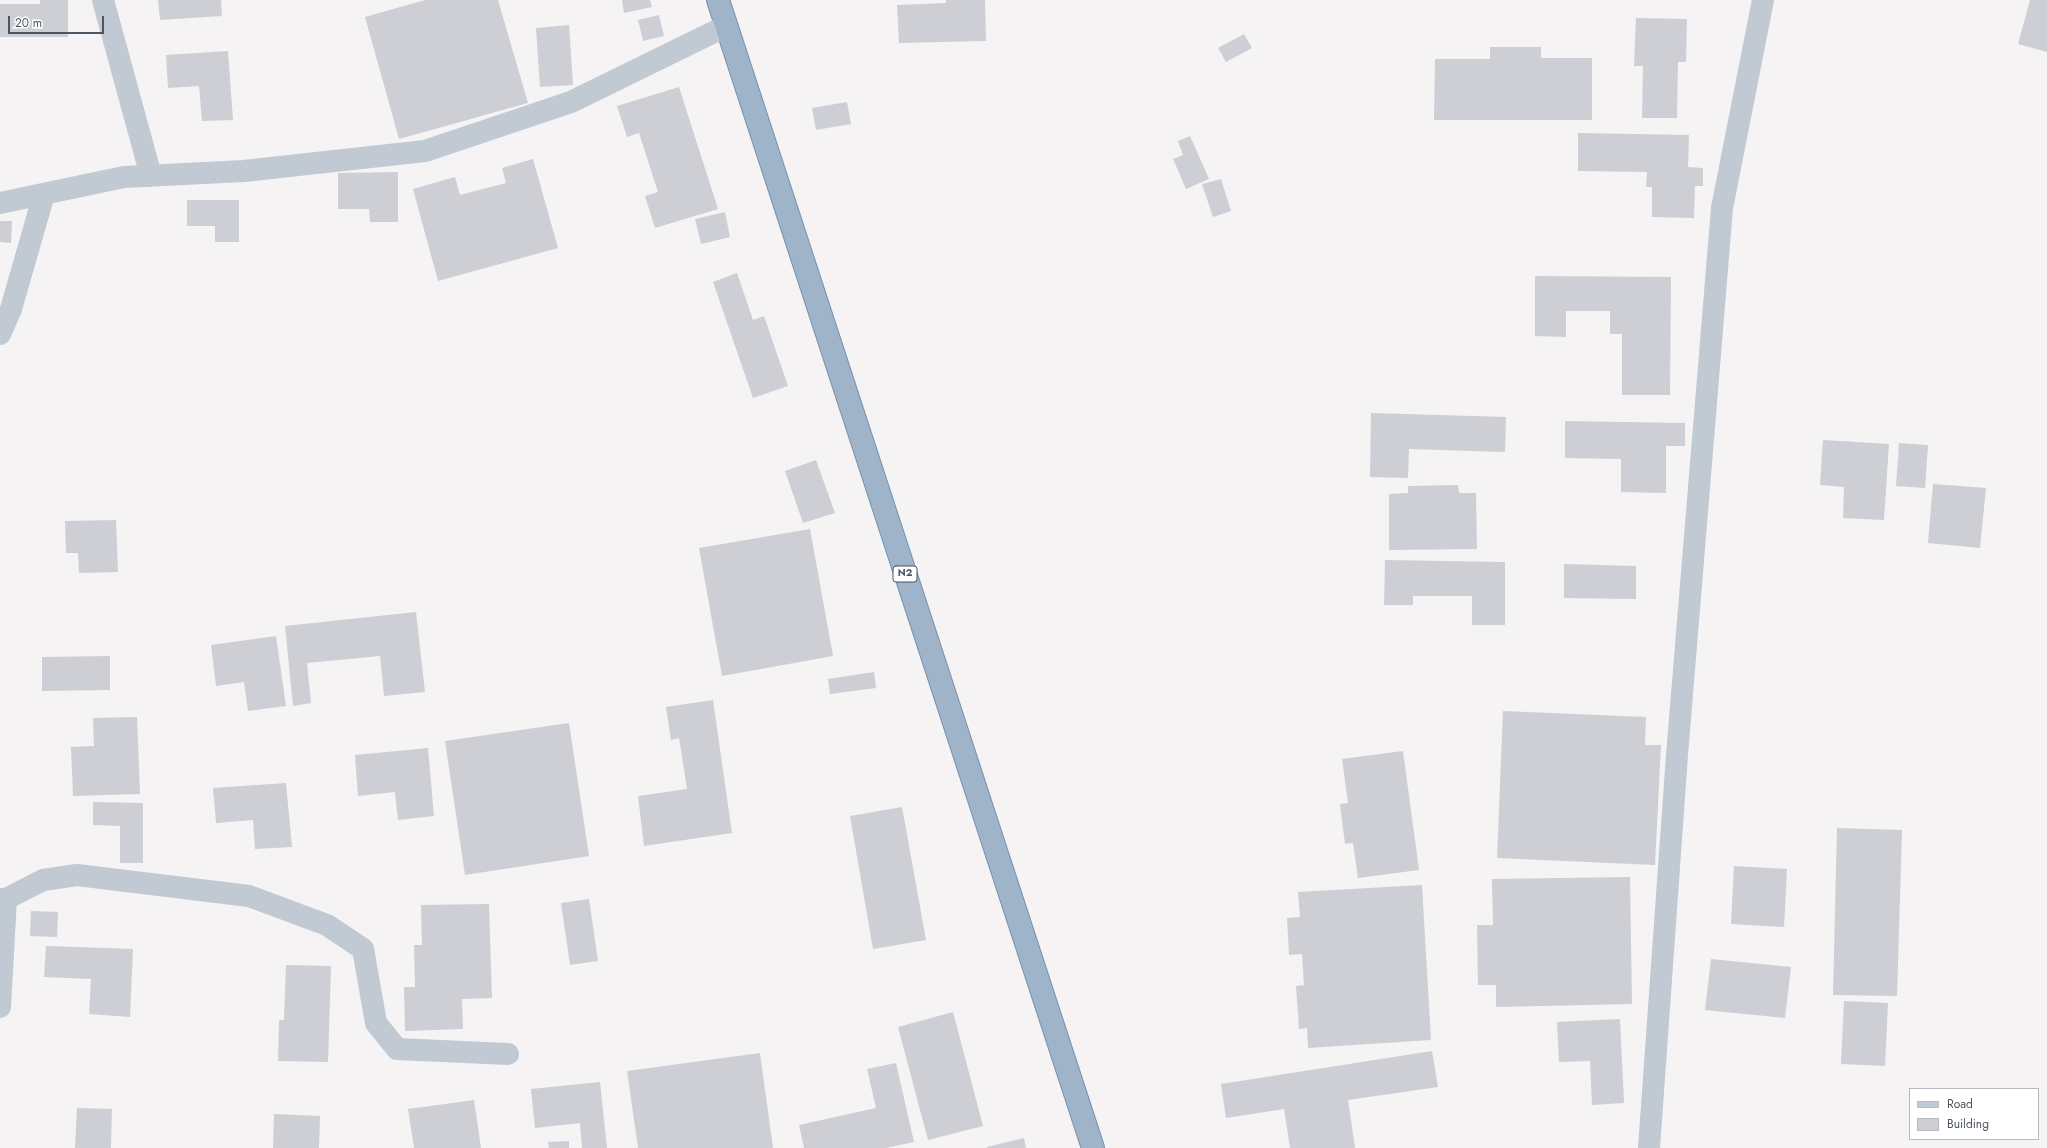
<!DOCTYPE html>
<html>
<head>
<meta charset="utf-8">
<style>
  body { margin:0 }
  #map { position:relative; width:2047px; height:1148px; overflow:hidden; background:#f5f3f3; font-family:Jost,sans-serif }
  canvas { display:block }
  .legend { position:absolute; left:1909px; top:1088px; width:130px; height:52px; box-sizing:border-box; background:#fff; border:1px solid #b7bbc0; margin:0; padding:5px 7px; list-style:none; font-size:12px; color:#4a5661 }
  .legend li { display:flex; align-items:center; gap:8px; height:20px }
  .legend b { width:20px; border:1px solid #b7bbc0 }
  .scale { position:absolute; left:8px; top:16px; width:96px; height:18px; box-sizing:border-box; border:2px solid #4a5661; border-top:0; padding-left:5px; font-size:12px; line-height:14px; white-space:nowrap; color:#4a5661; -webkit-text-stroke:3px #fff; paint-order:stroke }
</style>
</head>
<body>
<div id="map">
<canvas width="2047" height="1148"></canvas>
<ul class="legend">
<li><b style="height:5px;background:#c1cad2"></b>Road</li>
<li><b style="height:11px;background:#cdcfd5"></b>Building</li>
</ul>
<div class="scale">20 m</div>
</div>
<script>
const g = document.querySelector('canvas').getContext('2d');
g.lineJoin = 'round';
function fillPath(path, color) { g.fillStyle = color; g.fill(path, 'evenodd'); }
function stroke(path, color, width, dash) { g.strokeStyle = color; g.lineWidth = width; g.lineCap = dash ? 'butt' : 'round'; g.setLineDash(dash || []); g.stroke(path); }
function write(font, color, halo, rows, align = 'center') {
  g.font = font + ' Jost,sans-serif'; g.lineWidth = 4; g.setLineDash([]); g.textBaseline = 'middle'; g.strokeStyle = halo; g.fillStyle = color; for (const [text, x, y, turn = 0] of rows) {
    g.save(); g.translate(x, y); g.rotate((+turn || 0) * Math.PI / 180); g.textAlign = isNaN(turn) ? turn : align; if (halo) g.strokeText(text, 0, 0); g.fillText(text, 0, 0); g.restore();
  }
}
fillPath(new Path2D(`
  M40 0H68V37H0V4H40Z
  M158 0H221L222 16 160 20Z
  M425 0H498L528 103 399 139 365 17Z
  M622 0H650L652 7 624 13Z
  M946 0H985L986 41 899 43 897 5 946 3Z
  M2030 0H2047V52L2018 44Z
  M659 15 664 36 643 41 638 20Z
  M1636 18 1687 19 1686 62H1678L1677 118H1642L1643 66H1634Z
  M569 25 573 85 540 87 536 28Z
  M1244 34 1252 48 1226 62 1218 48Z
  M1490 47H1541V58H1592V120H1434L1435 59H1490Z
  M228 51 233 120 202 121 199 86 168 88 166 55Z
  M679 87 718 209 655 228 645 196 658 192 639 133 627 137 617 106Z
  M847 102 851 124 816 130 812 108Z
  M1578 133 1689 135 1688 167 1703 168V186H1695L1694 218 1652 217V187H1646L1647 172 1578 171Z
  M1190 136 1209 179 1186 189 1173 159 1183 155 1178 141Z
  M533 159 558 248 438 281 413 189 455 177 460 195 506 183 502 168Z
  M398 172V222H370L369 209H338V173Z
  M1221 179 1231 211 1213 217 1202 184Z
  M187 200H239V242H215V226H187Z
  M725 212 730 237 701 244 695 219Z
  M0 221H12L11 243 0 242Z
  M737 273 753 320 764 316 788 386 753 398 713 282Z
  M1535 276 1671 277 1670 395H1622V334H1610V311H1566V337L1535 336Z
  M1371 413 1506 417 1505 452 1409 449 1408 478 1370 477Z
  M1565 421 1685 423V446H1666V493L1621 492V459L1565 458Z
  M1823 440 1889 444 1884 520 1843 518 1844 487 1820 485Z
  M1899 443 1928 445 1925 488 1896 486Z
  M816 460 835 513 803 523 785 471Z
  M1933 484 1986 488 1980 548 1928 543Z
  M1458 485 1459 493H1476L1477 549 1389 550V494L1408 493V486Z
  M116 520 118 572 79 573 78 553H66L65 521Z
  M810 529 833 656 722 676 699 548Z
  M1385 560 1505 562V625H1472V596H1413V605H1384Z
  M1564 564 1636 566V599L1564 598Z
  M416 612 425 692 384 696 380 656 307 663 311 703 293 706 285 626Z
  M276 636 286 706 248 711 244 682 216 686 211 645Z
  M110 656V690L42 691V657Z
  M874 672 876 688 830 694 828 679Z
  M713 700 732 833 644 846 638 796 687 789 679 738 671 740 666 707Z
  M1503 711 1646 717 1645 745H1661L1655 865 1497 858Z
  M137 717 140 794 73 796 71 747 94 746 93 718Z
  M569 723 589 856 465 875 445 741Z
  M428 748 434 816 398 820 395 792 358 796 355 755Z
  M1403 751 1419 870 1358 878 1353 843 1345 844 1340 804 1348 803 1342 759Z
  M286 783 292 847 255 849 253 820 216 823 213 788Z
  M93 802 143 803V863H120V826L93 825Z
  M902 807 926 940 873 949 850 816Z
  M1837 828 1902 830 1897 996 1833 995Z
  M1734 866 1787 869 1784 927 1731 924Z
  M1630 877 1632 1004 1496 1007V985H1478L1477 925H1493L1492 879Z
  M1422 885 1431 1040 1308 1048 1307 1028 1299 1029 1296 986 1304 985 1302 954 1289 955 1287 918 1300 917 1298 892Z
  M589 899 598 961 570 965 561 903Z
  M489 904 492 998 462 999 463 1029 405 1031 404 987H415L414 945H422L421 905Z
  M31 911 58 912 57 937 30 936Z
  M46 946 133 949 130 1017 89 1014 91 979 44 977Z
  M1711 959 1791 967 1785 1018 1705 1010Z
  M286 965 331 966 328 1062 278 1061 279 1020H284Z
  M1844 1001 1888 1003 1885 1066 1841 1064Z
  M953 1012 983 1126 928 1140 898 1027Z
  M1620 1019 1624 1103 1592 1105 1590 1061 1559 1062 1557 1022Z
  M1432 1051 1438 1087 1348 1100 1355 1148H1290L1284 1109 1226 1118 1221 1084Z
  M760 1053 773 1148H638L627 1071Z
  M896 1063 914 1142 886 1148H804L799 1125 876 1108 867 1069Z
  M600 1082 607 1148H582L580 1123 535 1128 531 1089Z
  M474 1100 481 1148H414L408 1109Z
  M77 1108 112 1109 111 1148H75Z
  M274 1114 320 1116 319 1148H273Z
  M1024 1138 1026 1148H987V1147Z
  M569 1141V1148H549L548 1142Z`), '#cdcfd5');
const trunk = new Path2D(`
  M718 0 1093 1148`);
stroke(trunk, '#7690ad', 24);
stroke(new Path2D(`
  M103 0 151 176
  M0 203 124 177 244 171 425 151 571 102 726 26
  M0 334 11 309 44 194
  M0 899H6L0 1007
  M6 899 43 880 77 875 249 896 327 925 363 949 376 1023 397 1049 508 1054
  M1649 1148 1677 755 1722 208 1763 0`), '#c1cad2', 22);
stroke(trunk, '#9fb4c9', 22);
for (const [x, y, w] of [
  [905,574,24]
]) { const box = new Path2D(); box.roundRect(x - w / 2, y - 8, w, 16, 3); g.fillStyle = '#fff'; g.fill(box); stroke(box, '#4a5661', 1); }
write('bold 10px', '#4a5661', null, [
  ["N2",905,574]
]);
</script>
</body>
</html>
